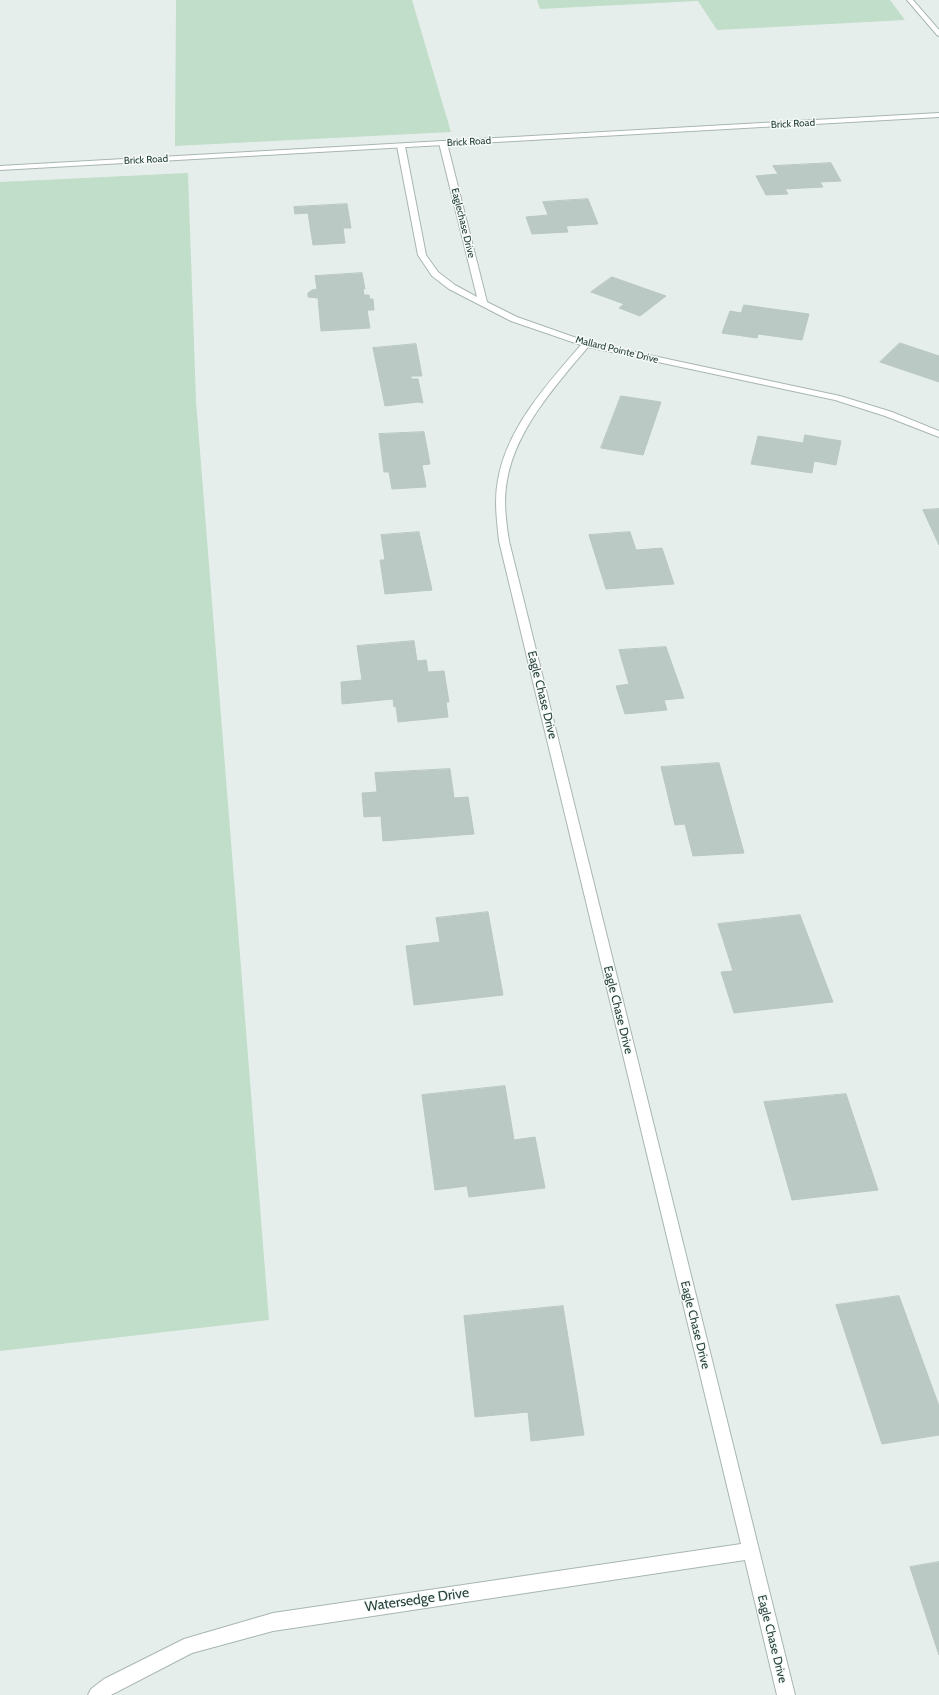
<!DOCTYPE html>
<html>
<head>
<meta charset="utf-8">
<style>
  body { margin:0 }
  canvas { display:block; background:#e6eeeb }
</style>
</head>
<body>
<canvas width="939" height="1695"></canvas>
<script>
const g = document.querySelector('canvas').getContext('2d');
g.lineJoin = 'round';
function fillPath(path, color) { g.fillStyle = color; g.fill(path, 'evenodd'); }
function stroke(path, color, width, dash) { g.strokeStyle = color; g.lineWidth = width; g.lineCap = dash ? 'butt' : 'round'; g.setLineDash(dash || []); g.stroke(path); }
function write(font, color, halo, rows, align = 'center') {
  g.font = font + ' Cabin,sans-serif'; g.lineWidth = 3; g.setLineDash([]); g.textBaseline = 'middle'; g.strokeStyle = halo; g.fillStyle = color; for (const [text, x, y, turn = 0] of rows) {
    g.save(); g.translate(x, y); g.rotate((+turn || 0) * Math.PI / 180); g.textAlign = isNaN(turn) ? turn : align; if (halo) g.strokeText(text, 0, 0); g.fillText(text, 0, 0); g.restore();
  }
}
fillPath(new Path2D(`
  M176 0H412L451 132 175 146Z
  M537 0H890L905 20 717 30 698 1 540 9Z
  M188 173 196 401 269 1320 0 1351V182Z`), '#c0dec9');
const building = new Path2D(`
  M831 163 841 181 820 182 823 187 785 189 788 194 766 195 756 176 778 174 773 166Z
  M588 199 598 224 566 226 568 232 532 234 526 217 548 215 543 202Z
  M347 204 351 228H343L345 243 313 245 308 213 295 214 294 207Z
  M362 273 365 289H363L364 295H369L370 299H373L374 310H367L370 328 321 331 318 298 308 297V293L312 290 317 289 315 276Z
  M612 277 666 296 640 316 619 308 624 304 591 292Z
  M744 305 809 314 802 340 758 334 757 338 722 333 730 311 741 313Z
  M900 343 939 356V382L880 362Z
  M416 344 422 376H411V379H418L423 403 418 402 385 406 373 348Z
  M621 396 661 402 643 455 601 448Z
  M424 432 430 464 422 465 426 487 392 489 389 472H384L379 434Z
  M805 435 841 441 836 465 814 461 812 473 751 464 758 436 803 443Z
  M939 509V545L923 510Z
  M419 532 432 590 385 594 380 560H385L381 535Z
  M630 532 636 550 662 548 674 584 606 589 589 535Z
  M414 641 417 661 426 660 428 672 444 671 449 702H446L448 717 398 722 396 706 394 707 393 699 342 704 341 682 362 680 357 646Z
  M666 647 684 698 664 700 667 710 625 714 616 686 629 684 619 650Z
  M719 763 744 853 693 856 685 824 675 825 661 767Z
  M450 769 454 798 468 797 474 834 383 841 381 816 364 817 362 793 377 792 375 773Z
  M488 912 503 995 414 1005 406 946 440 942 436 918Z
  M800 915 833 1002 734 1013 721 972 733 971 718 924Z
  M505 1086 514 1140 535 1137 545 1188 469 1197 467 1186 435 1190 422 1095Z
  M846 1094 878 1190 792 1200 764 1102Z
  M899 1296 939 1406V1435L882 1444 836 1305Z
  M563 1306 584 1435 531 1441 528 1412 475 1417 464 1316Z
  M939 1562V1655L910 1567Z`);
fillPath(building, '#bbc9c4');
stroke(building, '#b9c8c2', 1);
const minor = new Path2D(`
  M440 141H443L447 143 487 302 517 317 588 342 840 396 892 412 939 431V437L885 416 835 400 588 347C556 385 516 429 507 480 503 500 506 521 509 541L795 1695H777L745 1560 273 1631 192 1653 111 1695H88L91 1689 104 1679 184 1639 273 1613 741 1544 499 541C497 521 494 500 498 480 507 428 547 384 581 345L511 321 449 289 432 276 418 255 397 146 401 144 405 146 426 255 438 272 455 285 477 297 439 143Z`);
const tertiary = new Path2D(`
  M907 0H913L939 30V36L937 35Z
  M939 113V117L0 170V166Z`);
stroke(minor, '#a8b6b2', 2);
stroke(tertiary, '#a8b6b2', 2);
fillPath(minor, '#fff');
fillPath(tertiary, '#fff');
write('10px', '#25403a', '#f7fbf9', [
  ["Brick Road",793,124,-3],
  ["Brick Road",469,142,-3],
  ["Brick Road",146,160,-3],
  ["Eaglechase Drive",463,223,76],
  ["Mallard Pointe Drive",617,350,14]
]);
write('12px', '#25403a', '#f7fbf9', [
  ["Eagle Chase Drive",542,695,76],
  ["Eagle Chase Drive",618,1010,76],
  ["Eagle Chase Drive",695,1325,76],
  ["Eagle Chase Drive",772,1639,76]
]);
write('14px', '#25403a', '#f7fbf9', [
  ["Watersedge Drive",417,1600,-8]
]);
</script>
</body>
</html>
